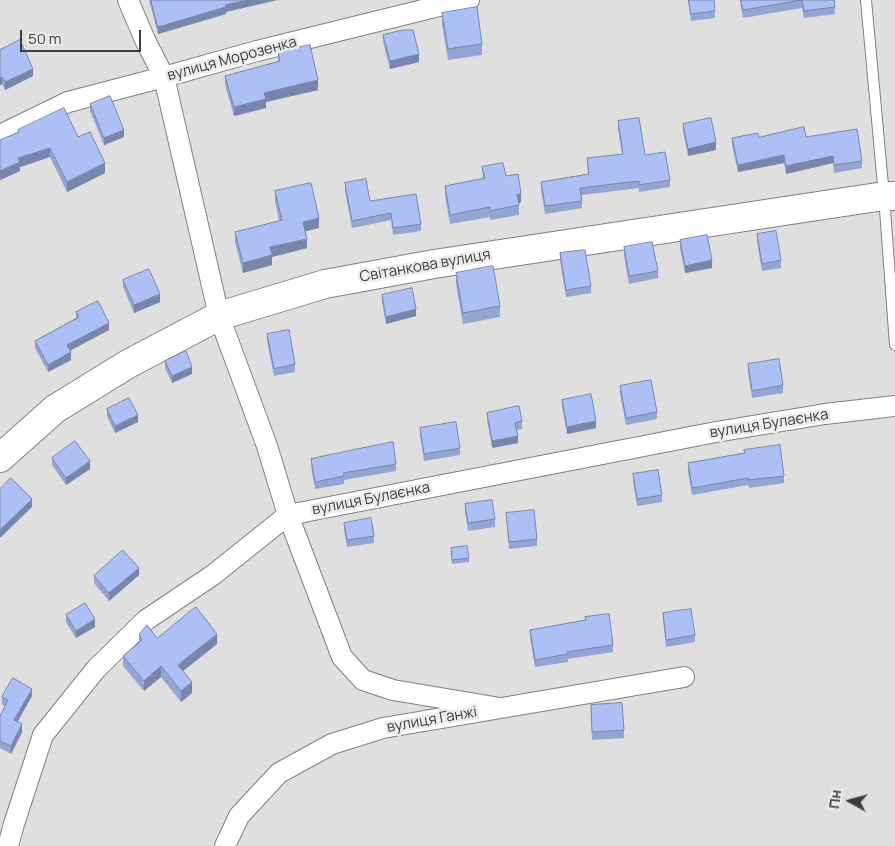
<!DOCTYPE html>
<html>
<head>
<meta charset="utf-8">
<style>
  body { margin:0 }
  #map { position:relative; width:895px; height:846px; overflow:hidden; background:#dfdfe0; font-family:Manrope,sans-serif }
  canvas { display:block }
  .north { position:absolute; left:825px; top:776px; width:50px; height:50px; -webkit-text-stroke:4px #ececed; paint-order:stroke; rotate:277deg; font-size:14px; font-weight:700; line-height:20px; text-align:center; color:#3d3d3d }
  .north::after { content:''; display:block; margin:auto; width:18px; height:22px; background:#3d3d3d; clip-path:polygon(50% 0,100% 100%,50% 72%,0 100%) }
  .scale { position:absolute; left:20px; top:30px; width:121px; height:22px; box-sizing:border-box; border:2px solid #3d3d3d; border-top:0; padding-left:6px; font-size:15px; line-height:18px; white-space:nowrap; color:#3d3d3d; -webkit-text-stroke:4px #ececed; paint-order:stroke }
</style>
</head>
<body>
<div id="map">
<canvas width="895" height="846"></canvas>
<div class="north">Пн</div>
<div class="scale">50 m</div>
</div>
<script>
const g = document.querySelector('canvas').getContext('2d');
g.lineJoin = 'round';
function stroke(path, color, width, dash) { g.strokeStyle = color; g.lineWidth = width; g.lineCap = dash ? 'butt' : 'round'; g.setLineDash(dash || []); g.stroke(path); }
function fillPath(path, color) { g.fillStyle = color; g.fill(path, 'evenodd'); }
function write(font, color, halo, rows, align = 'center') {
  g.font = font + ' Manrope,sans-serif'; g.lineWidth = 5; g.setLineDash([]); g.textBaseline = 'middle'; g.strokeStyle = halo; g.fillStyle = color; for (const [text, x, y, turn = 0] of rows) {
    g.save(); g.translate(x, y); g.rotate((+turn || 0) * Math.PI / 180); g.textAlign = isNaN(turn) ? turn : align; if (halo) g.strokeText(text, 0, 0); g.fillText(text, 0, 0); g.restore();
  }
}
const lane = new Path2D(`
  M866 0 884 196 895 345`);
const street = new Path2D(`
  M128 0 145 40 164 77 219 316 267 446 288 515 342 657 363 680 393 690 500 708
  M0 135 68 102 164 77 257 51 451 3 469 0
  M8 846 14 824 43 735 96 669 146 620 213 575 288 515 716 432 825 414 895 406
  M225 846 239 816 279 773 332 744 383 728 684 677`);
const secondary = new Path2D(`
  M0 458 55 409 128 364 219 316 325 284 434 264 884 196H895`);
stroke(lane, '#808081', 12);
stroke(street, '#808081', 22);
stroke(secondary, '#808081', 30);
stroke(lane, '#fff', 10);
stroke(street, '#fff', 20);
stroke(secondary, '#fff', 28);
fillPath(new Path2D(`
  M149 0H277L226 12V14L158 34Z
  M688 0H714L715 18 691 21Z
  M740 0H834L835 14 804 18 802 8 743 18Z
  M442 13 482 44V55L448 60 442 24Z
  M383 35 419 62 390 69 383 42Z
  M0 50 33 76 5 90 2 84Z
  M278 52 318 90 266 102V108L234 116 225 85V76L278 62Z
  M90 104 124 137 104 145 90 111Z
  M618 121 645 155 670 180V187L639 192V188L582 195V208L545 214 541 189V182L588 174 587 158 622 154 618 129Z
  M683 124 716 150 688 156 683 132Z
  M18 130 78 137 105 173 67 192 50 157 20 167V171L0 180V140L18 132Z
  M759 137H806L862 161V168L834 173 833 163 786 174 784 163 738 172 732 146V138Z
  M482 167 521 202 519 204V215L490 220V217L450 224 445 196V186L483 179Z
  M345 183 370 201 421 224V231L393 235 391 220 352 228 345 191Z
  M275 191 319 228 305 231 307 248 272 257V265L243 273 235 242V232L279 221 275 201Z
  M757 234 781 260V268L762 271 757 242Z
  M680 240 712 268 685 273 680 248Z
  M624 247 658 271V278L629 284 624 255Z
  M560 253 591 286V293L566 297 560 261Z
  M456 273 500 306V317L463 324 456 284Z
  M123 280 160 302 134 313 123 287Z
  M382 295 416 316 386 324 382 302Z
  M76 312 109 330 70 351 71 360 48 372 35 348V341L76 318Z
  M267 334 295 364V372L274 376 267 341Z
  M165 361 192 374 172 383 165 368Z
  M748 364 783 385V393L752 398 748 372Z
  M620 386 657 412V419L626 425 620 394Z
  M562 400 596 428 567 434 562 407Z
  M107 409 138 422 115 433 107 416Z
  M487 413 522 421V429L517 430 518 443 492 448 487 420Z
  M420 428 460 448V455L424 461 420 436Z
  M744 450 784 476V483L749 488 748 485 692 495 688 471V463L744 453Z
  M52 458 90 469 66 485 52 465Z
  M311 459 396 464V471L344 480V484L315 489 311 466Z
  M633 474 662 495V502L637 506 633 481Z
  M465 504 495 519V527L468 531 465 512Z
  M506 513 537 539V546L509 549Z
  M344 523 374 536V543L347 547 344 530Z
  M451 548 469 558V562L452 564Z
  M139 575 109 601 94 583V576Z
  M663 613 695 635V642L666 647 663 620Z
  M66 615 95 627 76 638 66 622Z
  M585 617 613 645V652L568 659V662L535 667 530 637V630L585 620Z
  M139 634 157 638 217 644 183 671 192 693 181 702 161 677 144 691 123 666V656L139 642Z
  M32 696 17 722 22 732 11 754 0 748V716L5 706 2 704V697Z
  M591 705 624 730V738L592 740Z`), '#94a5d3');
fillPath(new Path2D(`
  M247 0H277L226 12V14L158 34V27L225 5Z
  M419 54V62L390 69V61Z
  M33 69V76L5 90V82Z
  M2 77V84L0 86V78Z
  M318 80V90L266 102V108L234 116V107L264 93Z
  M124 130V137L104 145V138Z
  M716 142V150L688 156V149Z
  M50 148V157L20 167V171L0 180V171L18 158Z
  M784 155V163L738 172V165Z
  M833 156V163L786 174V166Z
  M105 163V173L67 192V182Z
  M521 193V202L517 204V195Z
  M319 218V228L303 232V222Z
  M307 239V248L272 257V265L243 273V263L270 247Z
  M712 260V268L685 273V266Z
  M160 294V302L134 313V305Z
  M416 309V316L386 324V317Z
  M109 323V330L67 352V345Z
  M71 352V360L48 372V365Z
  M192 367V374L172 383V376Z
  M138 415V422L115 433V426Z
  M596 421V428L567 434V427Z
  M518 436V443L492 448V441Z
  M90 461V469L66 485V478Z
  M32 499V507L0 538V530Z
  M139 568V575L109 601V593Z
  M95 619V627L76 638V631Z
  M217 634V644L178 675V665Z
  M161 666V677L144 691V681Z
  M192 682V693L181 702V691Z
  M32 689V696L14 728V720Z
  M22 724V732L11 754V746Z`), '#7886ac');
const building = new Path2D(`
  M151 0H247L225 5 226 7 158 27Z
  M689 0H714L715 11 691 14Z
  M741 0H834L835 7 804 11 802 0 743 10Z
  M477 7 482 44 448 49 442 13Z
  M403 30H413L419 54 390 61 383 35Z
  M20 40 33 69 5 82 2 77 0 78V50Z
  M310 45 318 80 264 93 266 99 234 107 225 76 280 61 278 52Z
  M110 96 124 130 104 138 90 104Z
  M64 108 78 137 90 132 105 163 67 182 50 148 18 158 20 162 0 171V140L19 132 18 130Z
  M639 118 645 155 665 152 670 180 639 185V181L580 188 582 201 545 206 541 182 589 174 587 158 623 154 618 121Z
  M711 118 716 142 688 149 683 124Z
  M804 127 806 137 857 129 862 161 834 165 833 156 786 166 784 155 738 165 732 138 758 133 759 137Z
  M503 163 506 176 518 174 521 193 517 195 519 205 490 211V207L450 215 445 186 485 178 482 167Z
  M366 179 370 201 416 194 421 224 393 228 391 213 352 221 345 183Z
  M311 183 319 218 303 222 307 239 270 247 272 255 243 263 235 232 282 220 275 191Z
  M776 231 781 260 762 264 757 234Z
  M707 235 712 260 685 266 680 240Z
  M652 242 658 271 629 276 624 247Z
  M585 250 591 286 566 290 560 253Z
  M493 266 500 306 463 313 456 273Z
  M149 269 160 294 134 305 123 280Z
  M412 288 416 309 386 317 382 295Z
  M98 301 109 323 67 345 71 352 48 365 35 341 79 317 76 312Z
  M289 330 295 364 274 369 267 334Z
  M186 351 192 367 172 376 165 361Z
  M779 359 783 385 752 391 748 364Z
  M651 380 657 412 626 418 620 386Z
  M591 394 596 421 567 427 562 400Z
  M129 398 138 415 115 426 107 409Z
  M519 406 522 421 515 423 518 436 492 441 487 413Z
  M456 422 460 448 424 454 420 428Z
  M75 441 90 461 66 478 52 458Z
  M393 442 396 464 343 473 344 476 315 482 311 459Z
  M780 445 784 476 749 480 748 478 692 488 688 463 745 453 744 450Z
  M658 470 662 495 637 499 633 474Z
  M11 478 32 499 0 530V489Z
  M492 500 495 519 468 523 465 504Z
  M534 510 537 539 509 542 506 513Z
  M371 518 374 536 347 540 344 523Z
  M467 546 469 558 452 560 451 548Z
  M123 550 139 568 109 593 94 576Z
  M85 603 95 619 76 631 66 615Z
  M196 607 217 634 178 665 192 682 181 691 161 666 144 681 123 656 142 640 139 634 147 625 157 638Z
  M691 609 695 635 666 640 663 613Z
  M609 614 613 645 567 652 568 654 535 660 530 630 586 620 585 617Z
  M13 678 32 689 14 720 22 724 11 746 0 741V716L8 700 2 697Z
  M622 703 624 730 592 732 591 705Z`);
fillPath(building, '#acc0f5');
stroke(building, '#7886ac', 1);
write('15px', '#3d3d3d', '#ececed', [
  ["вулиця Морозенка",232,59,-15],
  ["Світанкова вулиця",425,266,-10],
  ["вулиця Булаєнка",769,424,-9],
  ["вулиця Булаєнка",371,499,-11],
  ["вулиця Ганжі",432,720,-10]
]);
</script>
</body>
</html>
